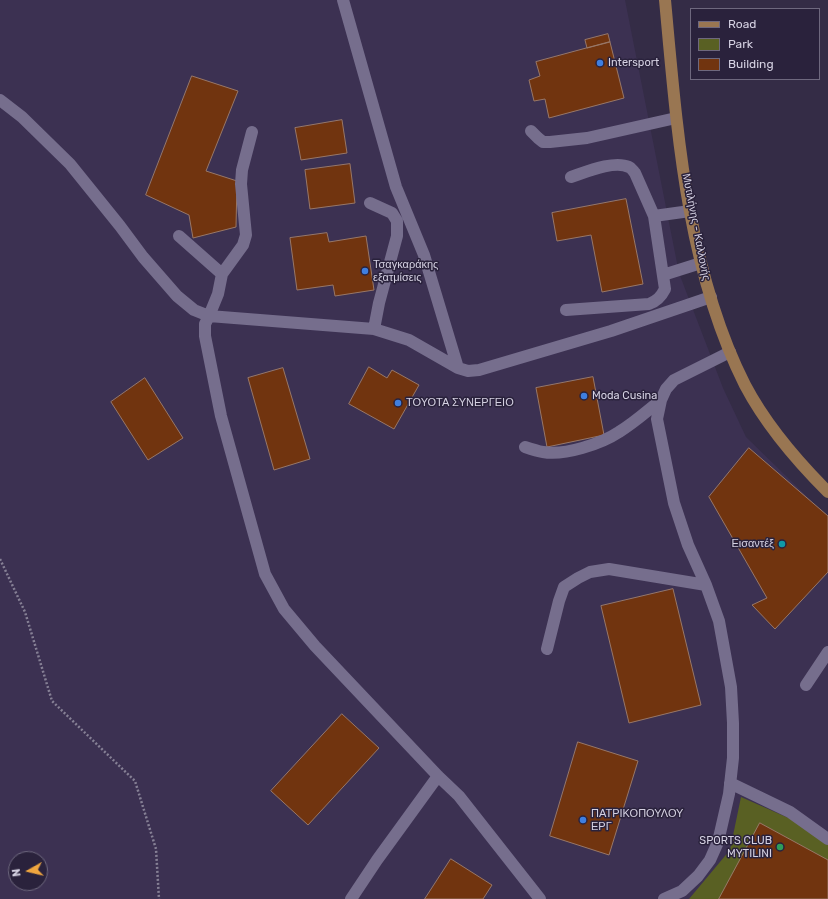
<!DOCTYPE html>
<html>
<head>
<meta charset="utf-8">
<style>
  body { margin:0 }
  #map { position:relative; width:828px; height:899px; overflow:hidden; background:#342c46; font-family:Rubik,sans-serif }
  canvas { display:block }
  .legend { position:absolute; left:690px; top:8px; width:130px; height:72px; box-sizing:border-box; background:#2a223c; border:1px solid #6e687e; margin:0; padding:5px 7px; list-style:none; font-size:12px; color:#d5d1e2 }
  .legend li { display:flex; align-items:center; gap:8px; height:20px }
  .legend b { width:20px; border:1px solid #6e687e }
  .north { position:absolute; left:8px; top:851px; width:40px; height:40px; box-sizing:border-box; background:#2a223c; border:1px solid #6e687e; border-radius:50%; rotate:262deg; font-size:11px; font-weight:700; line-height:16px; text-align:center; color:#d5d1e2 }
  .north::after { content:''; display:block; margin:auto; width:14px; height:18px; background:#f0a63f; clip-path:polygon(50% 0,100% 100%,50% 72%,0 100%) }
</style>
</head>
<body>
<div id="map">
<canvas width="828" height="899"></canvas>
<ul class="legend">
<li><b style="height:5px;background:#997652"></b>Road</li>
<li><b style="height:11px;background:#596023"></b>Park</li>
<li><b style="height:11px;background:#71340f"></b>Building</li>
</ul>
<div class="north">N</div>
</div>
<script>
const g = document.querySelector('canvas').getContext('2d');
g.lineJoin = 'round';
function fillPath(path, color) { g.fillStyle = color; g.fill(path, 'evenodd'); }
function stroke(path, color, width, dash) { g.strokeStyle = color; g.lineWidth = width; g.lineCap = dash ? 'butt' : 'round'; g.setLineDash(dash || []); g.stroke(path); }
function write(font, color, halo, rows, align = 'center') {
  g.font = font + ' Rubik,sans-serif'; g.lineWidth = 3; g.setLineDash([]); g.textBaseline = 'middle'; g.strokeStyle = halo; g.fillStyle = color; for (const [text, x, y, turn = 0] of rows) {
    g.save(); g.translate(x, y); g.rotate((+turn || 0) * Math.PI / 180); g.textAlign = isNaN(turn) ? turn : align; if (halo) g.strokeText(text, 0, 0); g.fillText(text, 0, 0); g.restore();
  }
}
fillPath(new Path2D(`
  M0 0H625L679 273 723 388 746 437 828 517V899H0ZM16 859H40V883H16Z`), '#3c3152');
fillPath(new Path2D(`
  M741 797 793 820 828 844V899H689L730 850Z`), '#596023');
const building = new Path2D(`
  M608 34 610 42 587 48 585 40Z
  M610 42 624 98 549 118 545 99 534 101 529 80 540 76 536 62Z
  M192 76 238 91 206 171 237 181 236 227 193 238 189 215 146 195Z
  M342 120 347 153 301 160 295 128Z
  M350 164 355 203 310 209 305 170Z
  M626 199 643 284 602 292 591 235 557 241 552 213Z
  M327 233 329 242 366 236 374 290 335 296 333 285 297 290 290 238Z
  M369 367 387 378 392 370 419 385 394 429 349 404Z
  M283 368 310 459 274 470 248 378Z
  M593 377 604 435 547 447 536 388Z
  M145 378 183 438 148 460 111 402Z
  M749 448 828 516V572L775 629 752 605 767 598 709 497Z
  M673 589 701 705 629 723 601 606Z
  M342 714 379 748 308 825 271 791Z
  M578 742 638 761 609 855 550 836Z
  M760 823 828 860V899H719Z
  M451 859 492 885 483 899H425Z`);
fillPath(building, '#71340f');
stroke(building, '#987767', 1);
stroke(new Path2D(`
  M0 559 25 612 52 701 135 781 156 849 159 899`), '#868095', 2.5, [2, 2]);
stroke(new Path2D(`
  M343 0 396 187 424 255 458 368
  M0 100 22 117 70 164 120 226 143 257 177 296 194 310 209 316 218 294 222 274 243 245 246 235 241 184 242 170 252 132
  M531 131 538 138 543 142H550L587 138 676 118
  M571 177C586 172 614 160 629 167 632 168 633 171 635 173L654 216
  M370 203 392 213 397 221V236L379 303 374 329
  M179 236 222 274
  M663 275 701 263
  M566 310 649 304C657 301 661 297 665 289L654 216 690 211
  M525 447C531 449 537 451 543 452 564 456 601 444 619 432 634 423 647 411 661 400
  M547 649 559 601 564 587 578 578 590 572 609 569 706 585
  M806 685 828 652
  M730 783 790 812 828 839
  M351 899 377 860 438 776
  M540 899 459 796 438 776 315 646 284 609 265 574 221 416 205 336V324L209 316 374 329 409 340 458 368 468 371 479 370 611 331 711 297
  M664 899 682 891 698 876 710 860 718 842 729 794 733 758V723L731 687 719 621 706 585 688 545 674 503 657 419 661 400 666 389 674 380 730 352`), '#766e8d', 12);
stroke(new Path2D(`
  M665 0C677 129 686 268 745 385 766 425 796 460 828 492`), '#997652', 12);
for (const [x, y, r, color] of [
  [600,63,4,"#3f7fe0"],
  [365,271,4,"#3f7fe0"],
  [584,396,4,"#3f7fe0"],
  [398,403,4,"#3f7fe0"],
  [782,544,4,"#0f9aa8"],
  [583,820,4,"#3f7fe0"],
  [780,847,4,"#2e9e5b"]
]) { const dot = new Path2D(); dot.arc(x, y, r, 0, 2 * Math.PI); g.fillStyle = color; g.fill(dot); stroke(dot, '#2a223c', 1.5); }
write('11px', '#d5d1e2', '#2a223c', [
  ["Intersport",608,63],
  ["Τσαγκαράκης",373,265],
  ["εξατμίσεις",373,278],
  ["Moda Cusina",592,396],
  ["ΤΟΥΟΤΑ ΣΥΝΕΡΓΕΙΟ",406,403],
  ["Εισαντέξ",774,544,"right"],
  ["ΠΑΤΡΙΚΟΠΟΥΛΟΥ",591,814],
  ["ΕΡΓ",591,827],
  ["SPORTS CLUB",772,841,"right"],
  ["MYTILINI",772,854,"right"]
], 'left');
write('11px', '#d5d1e2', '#2a223c', [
  ["Μυτιλήνης - Καλλονής",696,227,79]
]);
</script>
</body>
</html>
